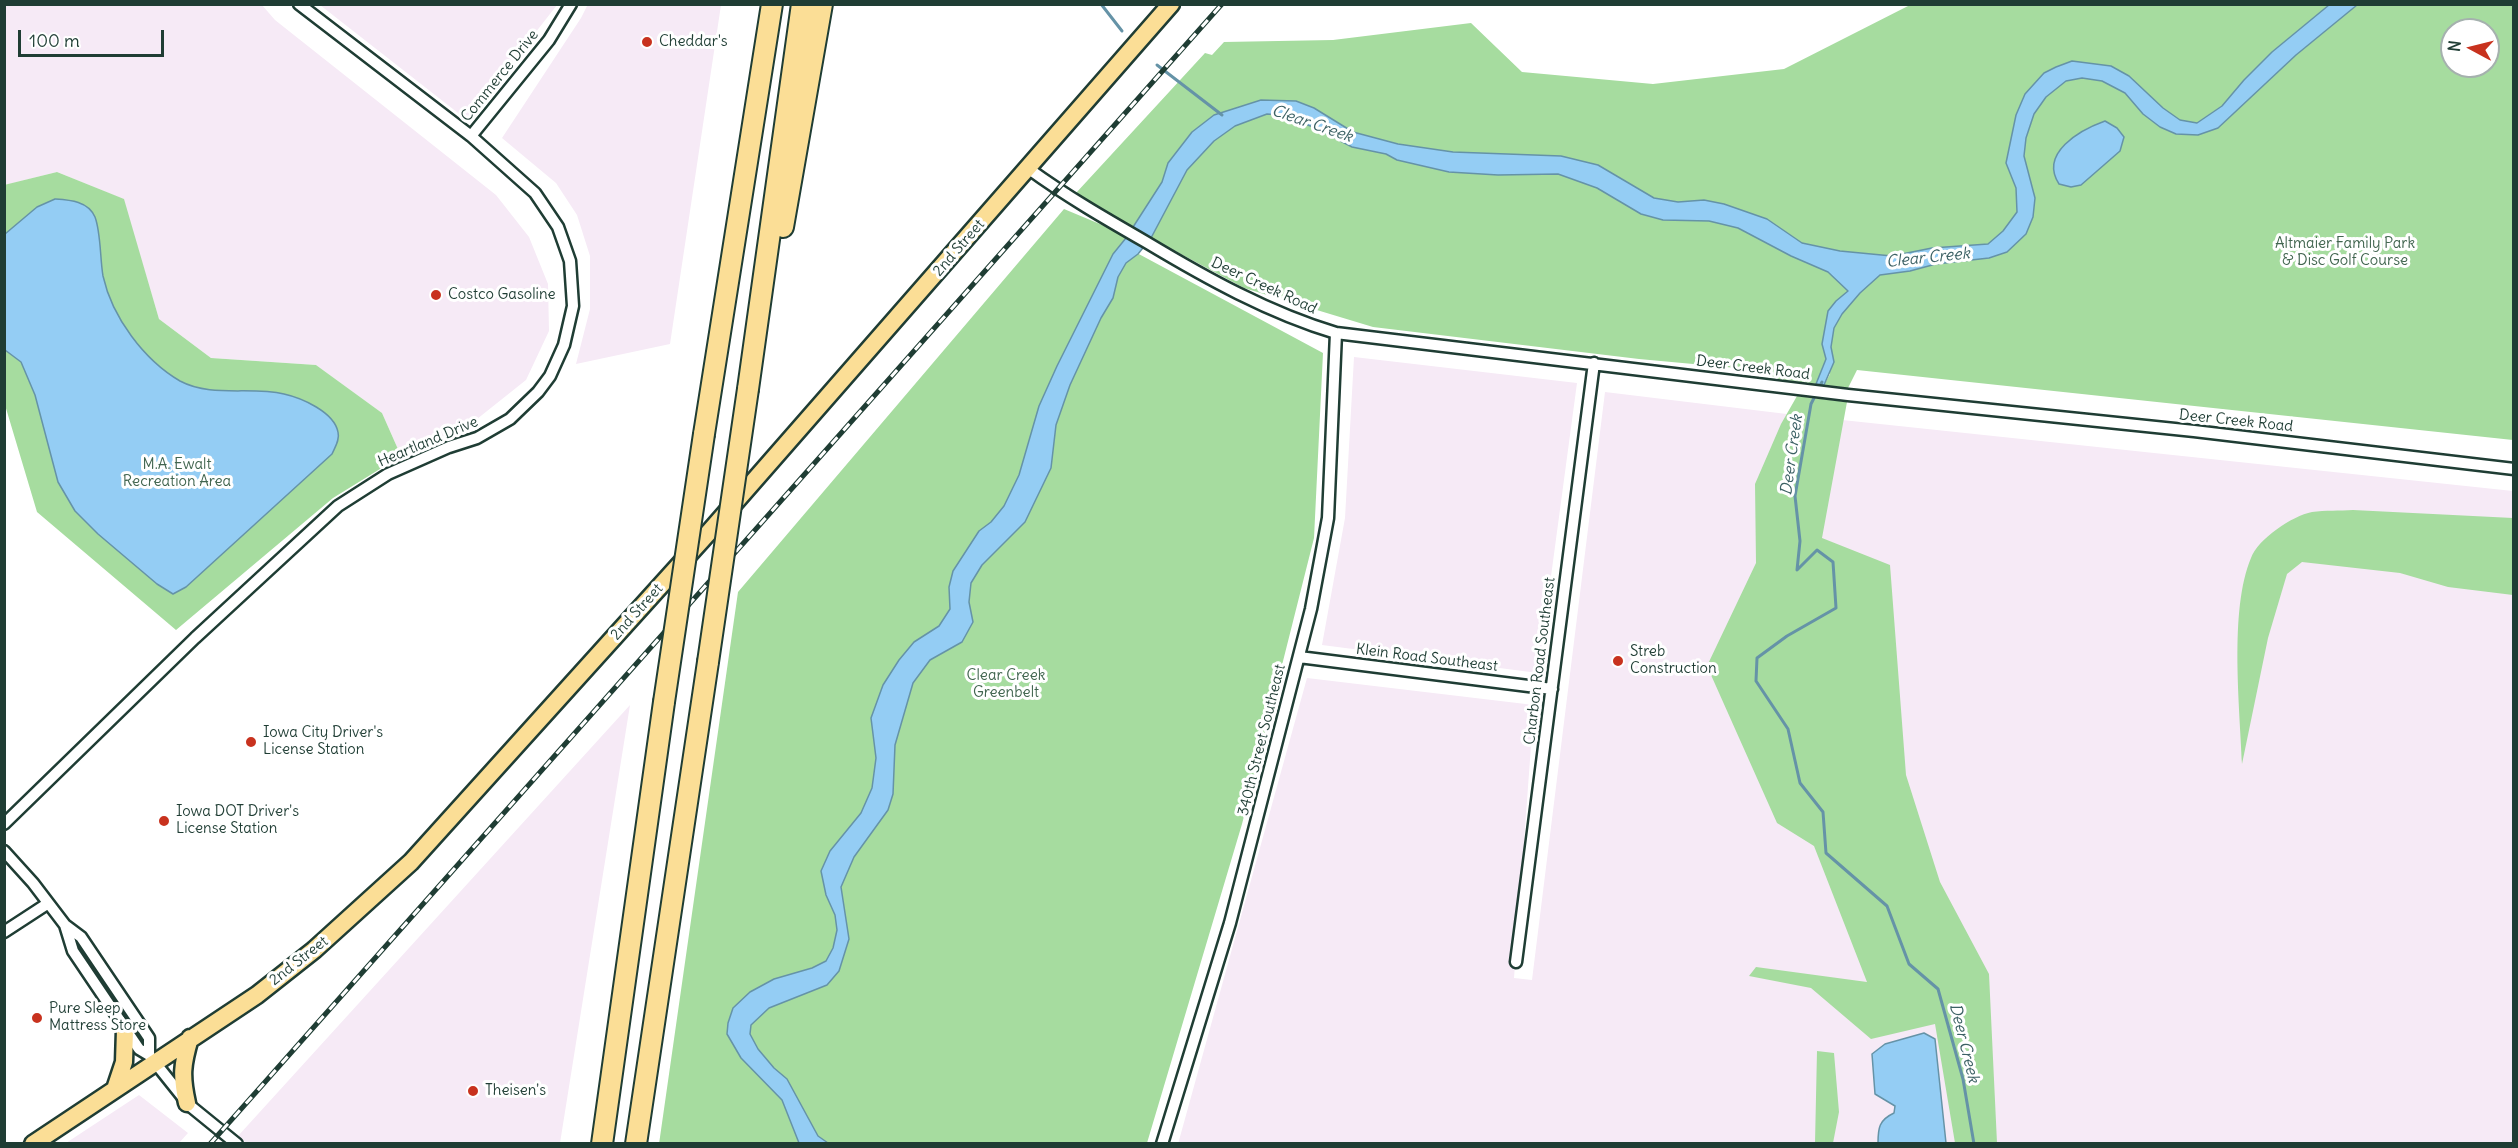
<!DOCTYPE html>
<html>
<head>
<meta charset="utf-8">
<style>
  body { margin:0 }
  #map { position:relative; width:2518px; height:1148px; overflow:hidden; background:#fff; font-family:Delius,sans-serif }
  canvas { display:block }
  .frame { position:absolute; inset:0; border:6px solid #1f3d34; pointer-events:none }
  .north { position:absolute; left:2440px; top:18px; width:60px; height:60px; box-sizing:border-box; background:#fff; border:2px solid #a5b1ae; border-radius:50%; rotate:277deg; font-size:16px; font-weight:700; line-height:24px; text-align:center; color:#1f3d34 }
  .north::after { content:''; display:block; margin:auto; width:21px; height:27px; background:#c8321e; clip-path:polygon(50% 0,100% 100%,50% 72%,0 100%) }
  .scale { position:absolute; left:18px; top:30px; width:146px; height:27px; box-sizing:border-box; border:3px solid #1f3d34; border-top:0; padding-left:8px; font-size:18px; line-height:21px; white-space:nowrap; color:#1f3d34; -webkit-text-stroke:4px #fff; paint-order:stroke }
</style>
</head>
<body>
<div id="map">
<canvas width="2518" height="1148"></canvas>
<div class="frame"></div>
<div class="north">N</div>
<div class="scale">100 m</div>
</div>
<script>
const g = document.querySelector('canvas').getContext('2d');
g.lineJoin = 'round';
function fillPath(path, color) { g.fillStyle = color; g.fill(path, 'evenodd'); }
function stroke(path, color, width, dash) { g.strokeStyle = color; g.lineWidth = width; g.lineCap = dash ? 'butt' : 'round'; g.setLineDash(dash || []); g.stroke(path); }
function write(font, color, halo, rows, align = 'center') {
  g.font = font + ' Delius,sans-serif'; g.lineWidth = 6; g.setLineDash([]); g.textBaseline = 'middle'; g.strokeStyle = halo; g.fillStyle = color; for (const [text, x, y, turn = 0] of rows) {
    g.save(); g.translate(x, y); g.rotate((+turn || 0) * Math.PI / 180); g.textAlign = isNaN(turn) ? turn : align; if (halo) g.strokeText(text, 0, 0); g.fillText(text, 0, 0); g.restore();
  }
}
fillPath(new Path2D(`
  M588 4 721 5 670 344 576 364 590 309V256L577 215 556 183 502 138 581 18Z
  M4 5H262L275 20 496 195 529 237 548 284 549 331 526 380 472 423 401 456 382 413 316 365 211 358 159 319 123 199 57 172 5 185Z
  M320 5H557L467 120Z
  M1354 357 1577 383 1538 673 1322 645 1345 518Z
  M1605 392 1795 415 2513 491V1143L1178 1144 1307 678 1534 705 1514 978 1532 980Z
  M630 705 560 1143H246L238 1136Z
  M139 1095 188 1133 179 1143H66Z`), '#f6eaf6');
fillPath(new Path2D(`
  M1910 5H2329L2272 52 2244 80 2222 106 2197 123 2185 121 2198 135 2218 128 2296 55 2357 5H2513V440L1857 370 1848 388 1824 385 1830 374 1823 366 1816 384 1779 379 1758 370 1639 359 1373 327 1244 288 1151 238 1156 228 1139 219 1133 227 1076 193 1205 53 1212 55 1224 42 1333 40 1471 23 1522 72 1653 84 1784 69ZM2452 30H2488V66H2452Z
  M57 172 124 199 159 319 211 358 316 365 382 413 401 456 333 498 176 630 37 512 5 405 4 185Z
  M1064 209 1107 227 1126 238 1122 245 1323 353 1314 538 1242 824 1147 1143 659 1144 738 592Z
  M1797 396 1847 402 1822 538 1890 565 1906 775 1940 882 1989 974 1997 1143H1955L1935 1024 1871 1039 1811 988 1749 976 1756 967 1867 982 1814 846 1777 823 1707 666 1756 563 1755 484 1781 424Z
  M2353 510 2513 518V595L2448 587 2400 573 2302 562 2287 574 2268 638 2242 764C2240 707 2229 610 2251 558 2258 539 2292 516 2312 512 2325 510 2340 511 2353 510Z
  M1817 1051 1834 1053 1839 1112 1833 1143H1815Z`), '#a6dc9f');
const water = new Path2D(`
  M2329 5H2357L2296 55 2218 128 2198 135 2176 134 2160 127 2143 114 2125 93 2102 81 2082 78 2066 81 2046 97 2034 114 2026 138 2024 156 2035 198 2033 217 2026 234 2007 252 1989 258 1936 264 1910 271 1880 275 1860 293 1842 314 1834 328 1831 347 1834 362 1824 385 1816 384 1826 359 1822 344 1828 311 1836 301 1848 291 1828 272 1791 256 1738 228 1709 221 1663 220 1641 214 1597 188 1558 174 1498 175 1449 172 1397 160 1386 154 1352 147 1316 128 1280 115 1267 114 1235 126 1214 141 1187 170 1151 238 1138 254 1126 263 1118 277 1113 298 1101 318 1070 385 1056 425 1051 468 1025 522 982 565 971 583 969 602 973 622 962 642 930 660 913 683 895 745 893 794 888 810 854 857 841 887 849 939 839 971 827 985 769 1008 751 1025 750 1034 758 1049 774 1068 787 1079 818 1136 828 1143H799L782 1100 741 1058 727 1034 728 1023 733 1008 750 992 774 979 812 968 826 961 833 948 837 930 835 915 826 895 821 871 830 851 861 813 872 788 876 758 871 718 883 685 899 660 914 642 939 626 950 609 949 587 953 571 979 531 991 522 1004 506 1019 475 1039 406 1057 366 1113 254 1126 238 1162 182 1168 163 1192 132 1214 115 1261 100 1296 101 1314 108 1353 132 1398 144 1453 152 1561 156 1598 165 1654 198 1678 202 1704 200 1724 204 1767 219 1802 243 1840 251 1892 256 1932 248 1988 244 2003 231 2017 212 2016 188 2006 163 2016 115 2025 94 2034 84 2044 73 2056 67 2072 61 2111 66 2129 76 2163 108 2180 120 2197 123 2222 106 2244 80 2272 52Z
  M2105 121 2117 128 2124 137 2120 151 2081 185 2071 187 2059 184C2039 153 2080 130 2105 121Z
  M55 199C70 200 88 201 95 217 101 233 100 259 103 276 112 317 144 360 180 381 212 398 250 386 284 394 302 398 334 412 338 432 340 440 335 447 332 454L186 587 173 594 157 584 98 534 75 511 58 482 35 395 21 362 5 350V234L37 207Z
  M1924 1033 1935 1039 1946 1143H1878C1878 1128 1879 1120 1894 1113L1895 1106 1875 1094 1872 1054 1885 1044Z`);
fillPath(water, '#94cdf4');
stroke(water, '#6593a7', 1.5);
stroke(new Path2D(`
  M1101 4 1122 31
  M1157 65 1222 115
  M1822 382 1811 404 1795 496 1800 541 1797 570 1817 550 1833 562 1836 608 1787 636 1757 658 1756 681 1788 729 1800 783 1823 812 1826 853 1887 906 1909 964 1938 989 1963 1079 1974 1144`), '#6593a7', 3);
const street = new Path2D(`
  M471 136 549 40 571 4
  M1029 169C1066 196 1106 219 1146 242 1206 278 1269 313 1336 333L1848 395 2194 431 2514 469
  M1299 657 1552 689
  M4 824 195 638 338 506 388 474 449 447 477 438 510 419 538 392 550 376 564 345 573 306 570 261 558 227 535 193 471 136 299 4
  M4 851 33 883 65 925 81 937 149 1038V1055
  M65 925 73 951 139 1049 149 1055 189 1105 237 1144
  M4 932 47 904
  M1516 962 1594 363
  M1162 1144 1230 923 1311 609 1328 518 1336 333`);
const primary = new Path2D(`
  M115 1089 124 1062 125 1030
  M187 1103C181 1076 182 1065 190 1038
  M33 1144 257 995 314 950 411 862 710 531 1171 4`);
const highway = new Path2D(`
  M783 227 822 4
  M748 389 802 4
  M704 434 772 4
  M602 1144 664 702
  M636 1144 708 662`);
stroke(street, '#1f3d34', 15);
stroke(primary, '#1f3d34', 21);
stroke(highway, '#1f3d34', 24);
stroke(street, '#fff', 10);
stroke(primary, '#fbde96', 16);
stroke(highway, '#fbde96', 20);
const rail = new Path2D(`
  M210 1144 1222 4`);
stroke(rail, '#1f3d34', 5);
stroke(rail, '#fff', 3, [9]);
const highwayBridge = new Path2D(`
  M708 662 748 389
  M664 702 704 434`);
stroke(highwayBridge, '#1f3d34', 24, []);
stroke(highwayBridge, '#fbde96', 20);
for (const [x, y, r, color] of [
  [647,42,6,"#c8321e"],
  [436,295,6,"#c8321e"],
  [1618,661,6,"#c8321e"],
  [251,742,6,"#c8321e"],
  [164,821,6,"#c8321e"],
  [37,1018,6,"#c8321e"],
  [473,1091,6,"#c8321e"]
]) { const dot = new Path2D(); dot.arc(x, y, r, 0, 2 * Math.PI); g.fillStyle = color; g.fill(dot); stroke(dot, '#fff', 2); }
write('15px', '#1f3d34', '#fff', [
  ["Cheddar's",659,42],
  ["Costco Gasoline",448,295],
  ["Streb",1630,652],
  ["Construction",1630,669],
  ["Iowa City Driver's",263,733],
  ["License Station",263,750],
  ["Iowa DOT Driver's",176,812],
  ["License Station",176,829],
  ["Pure Sleep",49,1009],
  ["Mattress Store",49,1026],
  ["Theisen's",485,1091]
], 'left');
write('15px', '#1f3d34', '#fff', [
  ["Commerce Drive",500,76,-51],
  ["2nd Street",959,248,-49],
  ["Deer Creek Road",1264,286,25],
  ["Deer Creek Road",1753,368,7],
  ["Deer Creek Road",2236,421,6],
  ["Heartland Drive",428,442,-23],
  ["2nd Street",637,612,-48],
  ["Klein Road Southeast",1427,658,7],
  ["Charbon Road Southeast",1540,661,-83],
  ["340th Street Southeast",1262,740,-76],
  ["2nd Street",299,961,-38]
]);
write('15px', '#41654f', '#fff', [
  ["Altmaier Family Park",2345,244],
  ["& Disc Golf Course",2345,261],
  ["M.A. Ewalt",177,465],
  ["Recreation Area",177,482],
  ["Clear Creek",1006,676],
  ["Greenbelt",1006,693]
]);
write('italic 16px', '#3c6164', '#fff', [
  ["Clear Creek",1312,124,19],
  ["Clear Creek",1928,258,-6],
  ["Deer Creek",1792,455,-82],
  ["Deer Creek",1964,1043,76]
]);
</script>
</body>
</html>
